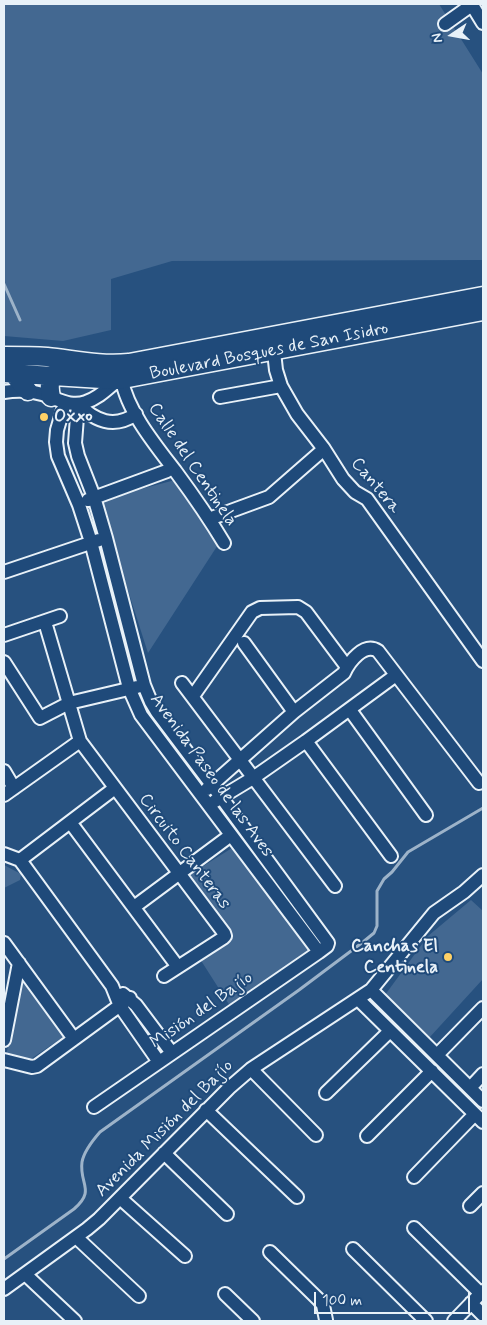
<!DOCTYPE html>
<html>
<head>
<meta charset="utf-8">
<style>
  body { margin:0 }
  #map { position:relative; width:487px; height:1325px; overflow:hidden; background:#27517f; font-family:Mynerve,sans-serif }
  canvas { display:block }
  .frame { position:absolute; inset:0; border:5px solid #e8f1f8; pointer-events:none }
  .north { position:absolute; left:427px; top:10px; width:50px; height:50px; -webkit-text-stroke:4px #1f4a7a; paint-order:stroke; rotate:258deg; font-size:14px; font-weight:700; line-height:20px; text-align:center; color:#e8f1f8 }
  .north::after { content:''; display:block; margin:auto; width:18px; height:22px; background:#e8f1f8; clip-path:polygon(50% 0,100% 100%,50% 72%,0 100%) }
  .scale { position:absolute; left:314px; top:1292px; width:156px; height:22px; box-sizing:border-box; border:2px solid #e8f1f8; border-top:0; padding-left:6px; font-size:15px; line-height:18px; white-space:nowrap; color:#e8f1f8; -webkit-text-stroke:4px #1f4a7a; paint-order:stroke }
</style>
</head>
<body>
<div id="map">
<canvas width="487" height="1325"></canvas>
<div class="frame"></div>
<div class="north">N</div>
<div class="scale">100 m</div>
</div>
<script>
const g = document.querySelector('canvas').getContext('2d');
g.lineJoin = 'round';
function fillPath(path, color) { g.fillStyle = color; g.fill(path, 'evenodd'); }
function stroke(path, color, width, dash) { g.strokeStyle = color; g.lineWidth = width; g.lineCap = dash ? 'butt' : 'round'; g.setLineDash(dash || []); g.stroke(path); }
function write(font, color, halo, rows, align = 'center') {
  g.font = font + ' Mynerve,sans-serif'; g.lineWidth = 4; g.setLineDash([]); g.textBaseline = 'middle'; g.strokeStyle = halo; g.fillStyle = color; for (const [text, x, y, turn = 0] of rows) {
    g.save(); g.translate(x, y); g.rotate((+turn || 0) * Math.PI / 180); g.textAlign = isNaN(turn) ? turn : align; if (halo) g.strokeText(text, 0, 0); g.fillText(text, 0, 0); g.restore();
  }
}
fillPath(new Path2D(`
  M4 4H439L483 74V260L172 261 111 279V330L63 341 4 336Z
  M179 479 223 537 148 653 99 500Z
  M232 848 311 950 230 1006 200 959 229 936 186 877Z
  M4 865 21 874 20 880 4 888Z
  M471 900 483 911V979L429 1038 385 995 428 936Z
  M24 978 66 1035 25 1063 6 1055Z`), '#436891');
stroke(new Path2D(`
  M4 284 20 320
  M4 1259 74 1209C96 1190 79 1184 82 1162 84 1151 93 1140 100 1132L299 990 363 942 374 933 377 926V891L384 879 392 872 408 852 483 808`), '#9db3c9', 3);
const minor = new Path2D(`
  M472 5 483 23
  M445 24 473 4
  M274 352 276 370 281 386 297 414 324 449 343 479 355 492 367 499 483 661
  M122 380C127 411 157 447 176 472 193 495 209 518 224 543
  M4 392C17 390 29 390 42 394 57 398 70 408 86 402 99 398 108 388 118 380
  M220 397 281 386
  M65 403 57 430 56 442 58 456 79 505 91 542 129 688 141 715 319 952
  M78 404 75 443 78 456 94 497 106 538 144 685 151 702 157 712 221 797 328 943 327 946 319 952 94 1107
  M78 404C95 421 114 429 136 414
  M88 500 167 471
  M209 519 269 497 324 449
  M4 572 99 540
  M45 622 80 741 224 933 225 936 223 938 164 976
  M4 635 60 616
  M244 643 294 712
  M4 662 40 718 69 703 137 687
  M182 683 335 886
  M193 696 252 612 260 608 298 607 306 612 347 667
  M350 710 426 815
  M306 741 391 856
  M4 771 14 788
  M207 789 294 712 344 673C349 662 364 642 378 651L479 783
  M4 795 80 741
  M215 801 253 778 306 741 396 675
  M70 822 178 967
  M4 854 20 860 112 986 120 1006 159 1062
  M20 860 115 788
  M134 907 231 835
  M4 943 74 1039
  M371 990 483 1101
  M123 994 136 1005 172 1053
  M358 999 483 1122
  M4 1040 19 963
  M437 1055 483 1008
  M4 1060 32 1067 37 1066 130 998
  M251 1069 316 1135
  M470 1088 483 1074
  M326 1093 390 1031
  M206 1110 297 1197
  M367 1136 432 1071
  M164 1153 227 1214
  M414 1177 475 1114
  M120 1198 185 1256
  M470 1206 483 1193
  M414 1228 481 1294
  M76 1237 139 1296
  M353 1249 426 1321
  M270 1252 318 1299 323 1305 326 1320
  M25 1274 75 1321
  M4 1289 87 1229 99 1219 229 1088 251 1069 371 990 434 913 464 892 483 875
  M225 1294 253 1321
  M471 1303 483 1315
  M454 1321 483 1291`);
const secondary = new Path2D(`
  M4 356C18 356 33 356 47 357 75 360 101 366 129 363L483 296
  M4 373 118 380 483 311
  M13 374 28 391
  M51 397C48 383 50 379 59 368`);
stroke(minor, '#e8f1f8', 16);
stroke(secondary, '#e8f1f8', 21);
stroke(minor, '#1f4a7a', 12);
stroke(secondary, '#1f4a7a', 18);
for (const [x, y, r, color] of [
  [44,417,5,"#ffd166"],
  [448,957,5,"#ffd166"]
]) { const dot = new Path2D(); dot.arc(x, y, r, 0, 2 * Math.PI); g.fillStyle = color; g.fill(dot); stroke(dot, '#1f4a7a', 2); }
write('18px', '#e8f1f8', '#1f4a7a', [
  ["Boulevard Bosques de San Isidro",269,352,-11],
  ["Calle del Centinela",192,465,56],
  ["Cantera",375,486,50],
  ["Avenida Paseo de las Aves",211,776,54],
  ["Circuito Canteras",184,852,53],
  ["Misión del Bajío",202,1011,-35],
  ["Avenida Misión del Bajío",165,1129,-45]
]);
write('bold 18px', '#e8f1f8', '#1f4a7a', [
  ["Oxxo",54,417],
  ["Canchas El",438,947,"right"],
  ["Centinela",438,968,"right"]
], 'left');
</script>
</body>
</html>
